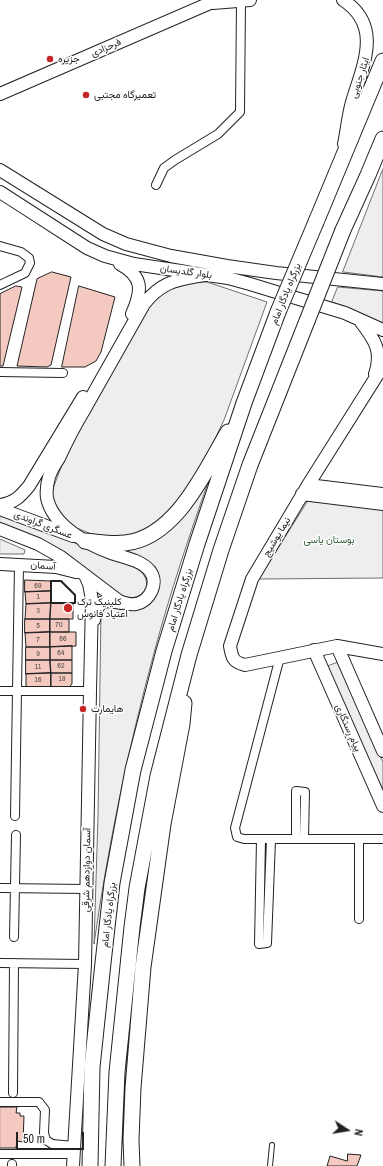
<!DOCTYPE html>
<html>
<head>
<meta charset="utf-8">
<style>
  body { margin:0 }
  #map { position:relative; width:383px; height:1166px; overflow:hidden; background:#fff; font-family:"Archivo Narrow",sans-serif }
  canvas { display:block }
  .north { position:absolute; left:327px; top:1110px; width:40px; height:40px; -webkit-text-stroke:3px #fff; paint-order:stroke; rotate:102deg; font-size:11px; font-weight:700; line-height:16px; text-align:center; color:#222 }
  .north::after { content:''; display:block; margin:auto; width:14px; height:18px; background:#222; clip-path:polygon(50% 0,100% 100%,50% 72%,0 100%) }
  .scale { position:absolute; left:16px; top:1132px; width:68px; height:18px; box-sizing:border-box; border:2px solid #222; border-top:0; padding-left:5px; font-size:12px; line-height:14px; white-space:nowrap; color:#222; -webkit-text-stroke:3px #fff; paint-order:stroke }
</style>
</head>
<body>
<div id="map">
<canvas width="383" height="1166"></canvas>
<div class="north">N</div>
<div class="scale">50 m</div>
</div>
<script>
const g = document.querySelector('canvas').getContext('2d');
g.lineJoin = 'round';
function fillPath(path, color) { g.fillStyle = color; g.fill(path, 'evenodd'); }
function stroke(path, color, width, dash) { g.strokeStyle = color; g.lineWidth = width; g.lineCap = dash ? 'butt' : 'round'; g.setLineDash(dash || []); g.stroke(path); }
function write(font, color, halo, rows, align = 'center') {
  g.font = font + ' "Archivo Narrow",Vazirmatn,sans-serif'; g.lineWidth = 3; g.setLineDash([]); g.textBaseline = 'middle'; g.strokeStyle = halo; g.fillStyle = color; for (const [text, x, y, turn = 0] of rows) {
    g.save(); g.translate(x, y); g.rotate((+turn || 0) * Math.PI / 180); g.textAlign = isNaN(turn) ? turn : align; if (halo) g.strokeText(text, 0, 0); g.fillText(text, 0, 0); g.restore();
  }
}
const green = new Path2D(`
  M383 169V277L343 272Z
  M190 282H207L267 302 224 420 214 441 191 483 168 513 135 538 99 537 69 525 53 503 52 491 65 457 79 428 152 302 164 290Z
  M338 287 383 291V324L347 307 332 302Z
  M211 474C190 533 170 593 154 653 128 749 108 846 94 944L98 816 101 611 107 604 127 609 158 579 101 544 137 545Z
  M310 498 383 510V578L259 579Z
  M0 514 134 566C159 581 143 606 118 595L43 540 0 523Z
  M0 539 25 550 24 554H0Z
  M339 662 383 762V796L326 667Z`);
fillPath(green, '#eee');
stroke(green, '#6f6f6f', 1);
const building = new Path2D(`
  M52 272 71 277 51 365 47 367 17 366 37 279Z
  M16 286 22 287 3 366H0V294Z
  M79 286 115 297 101 352 96 361 85 367H62Z
  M25 580 51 581V591L25 592Z
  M51 591V603L26 604 25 592Z
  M51 603H73V619H50Z
  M51 603 50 619H25L26 604Z
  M25 619H50V632L25 633Z
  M50 619H69V632H50Z
  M50 632H76V646L50 647Z
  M50 632V647H26L25 633Z
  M72 646V660H50V647Z
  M26 647H50V660H26Z
  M26 660H50L51 673 26 674Z
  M50 660H72V673H51Z
  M51 673H72V684L68 688 51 687Z
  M51 673V687H26V674Z
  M0 1107H17L16 1113H20V1116H24L23 1142 17 1141 16 1148H0Z
  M348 1154 361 1155 357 1166H327L330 1156 347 1161Z`);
fillPath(building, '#f3c9c0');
stroke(building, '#222', 1);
const lane = new Path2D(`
  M270 1166 272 1145`);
const street = new Path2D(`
  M156 185 164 168 175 160 218 134 240 112 241 1
  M0 246 21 252 29 258 30 263 25 273 0 285
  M0 372 63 373
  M280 657 235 828 237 837 244 839H383
  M0 691H90
  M15 816 19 565
  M261 839 259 944 267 943 271 840
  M296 839V791L305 792 304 839
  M0 888 86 889
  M359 919V839
  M14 937 16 835
  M0 963 85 964
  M13 1093 14 963
  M0 1102H39L45 1110 44 1133 46 1140 52 1144 74 1146
  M0 1154H74
  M12 1166V1164`);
const secondary = new Path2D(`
  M343 0C383 26 363 65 352 102 348 116 347 130 344 144
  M213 3 250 0
  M0 94 217 0
  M0 170 103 234 126 244 171 256 227 266 276 273 383 284
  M0 192 87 248 105 256 134 264 228 278 250 284 345 313 383 330
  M120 264C144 277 142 291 132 314
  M361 322C374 339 383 351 375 374
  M383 366 308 485 252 579 230 646C232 658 233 662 245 665L337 646 383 654
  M308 485 383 494
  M302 494 383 504
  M0 505C14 503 20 497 29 486L83 397
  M0 509 73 536
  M0 529 38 544 61 557 119 601C124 603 130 605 136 604 150 601 159 583 150 571 141 560 123 557 111 553 87 544 53 526 47 498 46 491 47 484 49 477 51 471 55 464 59 458 66 443 74 427 83 412 103 376 124 340 144 304 162 281 177 280 204 275
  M0 564 56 567 76 572
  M94 620C98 600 103 599 121 603
  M337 646 383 751
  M314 650 383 806
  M73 1166 85 964 90 691 92 600 89 584 85 575`);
const highway = new Path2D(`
  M316 222 383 61
  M343 230 368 175 383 139
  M85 541C98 542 112 545 125 543 176 538 205 471 228 432
  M90 1166 92 1067 103 963 112 883 133 770 164 651 197 544 244 403 278 312
  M113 1166 117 1072 132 927 137 888 158 776 189 655 221 550 250 465 307 321
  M132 1166 131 1140 133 1088 143 967 163 824 182 724 184 703`);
stroke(lane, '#222', 6);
stroke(street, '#222', 10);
stroke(secondary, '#222', 14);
stroke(highway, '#222', 17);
stroke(lane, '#fff', 4);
stroke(street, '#fff', 8);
stroke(secondary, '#fff', 12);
stroke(highway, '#fff', 15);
const highwayBridge = new Path2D(`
  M278 312 316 222
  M307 321 343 230`);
stroke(highwayBridge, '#222', 17, []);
stroke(highwayBridge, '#fff', 15);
stroke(new Path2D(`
  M51 581H61L75 595V603H51Z`), '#222', 2);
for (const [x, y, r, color] of [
  [50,59,4,"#c62828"],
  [86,95,4,"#c62828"],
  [68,608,5,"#c62828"],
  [83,709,4,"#c62828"]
]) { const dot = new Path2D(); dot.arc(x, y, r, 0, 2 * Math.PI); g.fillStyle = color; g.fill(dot); stroke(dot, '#fff', 1.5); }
write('8px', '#564c4a', null, [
  ["69",38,586],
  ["1",38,597],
  ["3",38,611],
  ["70",59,625],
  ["5",38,626],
  ["66",63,639],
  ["7",38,640],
  ["64",61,653],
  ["9",38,654],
  ["62",61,666],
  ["11",38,667],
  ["18",62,679],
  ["16",38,680]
]);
write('10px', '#222', '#fff', [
  ["فرحزادی",106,48,-23],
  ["ایثار جنوبی",360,78,-72],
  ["بلوار گلدیسان",186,272,8],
  ["بزرگراه یادگار امام",286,294,-68],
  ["عسگری گراوندی",43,525,21],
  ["نیما یوشیج",277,537,-59],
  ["آسمان",43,566,5],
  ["بزرگراه یادگار امام",180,600,-73],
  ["پیام رستگاری",348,728,66],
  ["آسمان دوازدهم شرقی",87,870,-89],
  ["بزرگراه یادگار امام",109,915,-83]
]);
write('10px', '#222', '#fff', [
  ["جزیره",58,59],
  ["تعمیرگاه مجتبی",94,95],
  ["کلینیک ترک",77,602],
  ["اعتیاد فانوس",77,614],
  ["هایمارت",91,709]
], 'left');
write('10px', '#2f5e38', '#fff', [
  ["بوستان یاسی",329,540]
]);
</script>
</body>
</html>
